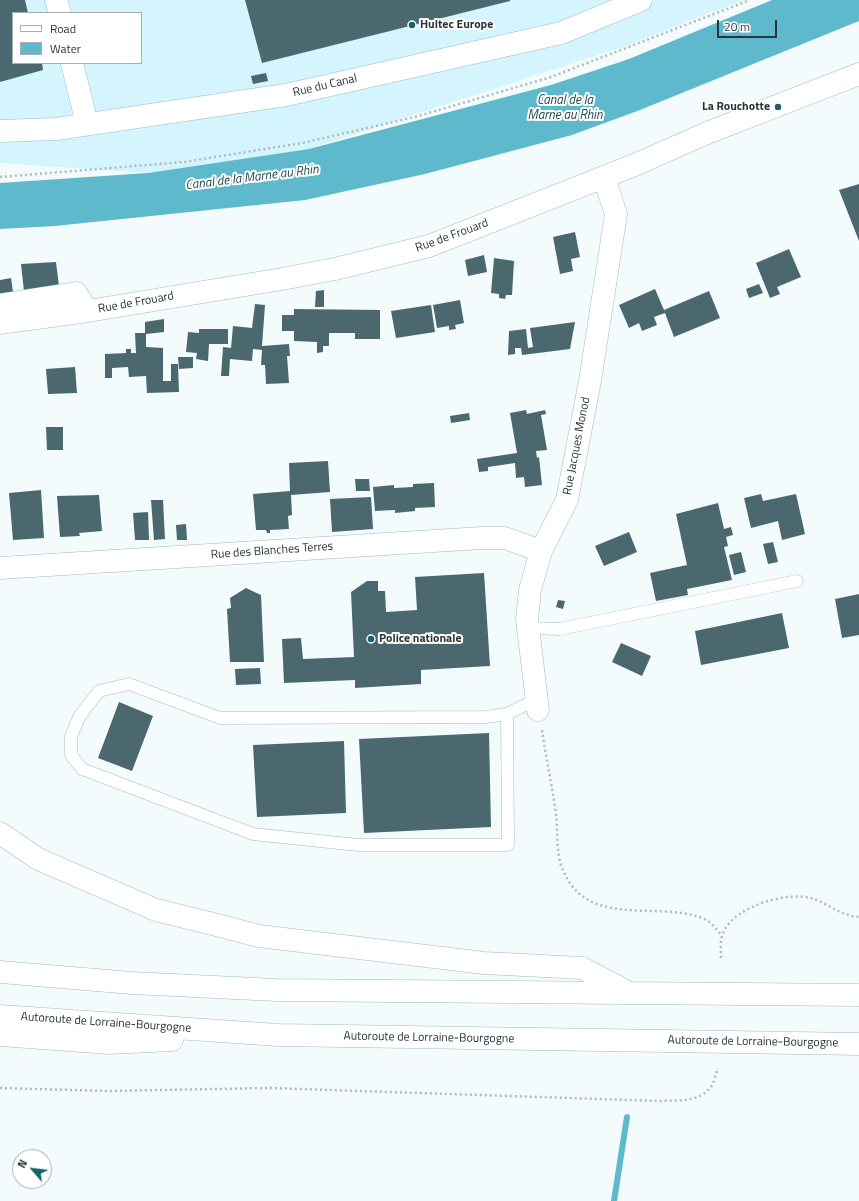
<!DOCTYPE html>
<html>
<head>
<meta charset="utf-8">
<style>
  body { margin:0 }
  #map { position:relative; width:859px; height:1201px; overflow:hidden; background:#f4fbfc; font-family:"Titillium Web",sans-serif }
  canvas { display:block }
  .legend { position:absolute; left:12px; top:12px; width:130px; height:52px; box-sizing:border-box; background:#fff; border:1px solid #a9afb0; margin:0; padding:5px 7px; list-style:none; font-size:12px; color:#293639 }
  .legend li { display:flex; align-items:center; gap:8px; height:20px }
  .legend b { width:20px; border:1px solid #a9afb0 }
  .north { position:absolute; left:12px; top:1149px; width:40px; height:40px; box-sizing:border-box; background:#fff; border:1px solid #a9afb0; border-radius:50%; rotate:298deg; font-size:11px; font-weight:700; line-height:16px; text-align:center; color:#293639 }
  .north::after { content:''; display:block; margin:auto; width:14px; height:18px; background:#196270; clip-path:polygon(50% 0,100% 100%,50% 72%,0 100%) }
  .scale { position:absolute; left:717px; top:20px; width:60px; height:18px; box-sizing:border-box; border:2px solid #293639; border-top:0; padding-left:5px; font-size:12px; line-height:14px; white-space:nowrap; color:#293639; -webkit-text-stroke:3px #fff; paint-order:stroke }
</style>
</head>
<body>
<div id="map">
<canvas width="859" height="1201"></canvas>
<ul class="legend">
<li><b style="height:5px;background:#fff"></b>Road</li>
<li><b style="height:11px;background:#5fb9cc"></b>Water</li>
</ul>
<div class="north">N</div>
<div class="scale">20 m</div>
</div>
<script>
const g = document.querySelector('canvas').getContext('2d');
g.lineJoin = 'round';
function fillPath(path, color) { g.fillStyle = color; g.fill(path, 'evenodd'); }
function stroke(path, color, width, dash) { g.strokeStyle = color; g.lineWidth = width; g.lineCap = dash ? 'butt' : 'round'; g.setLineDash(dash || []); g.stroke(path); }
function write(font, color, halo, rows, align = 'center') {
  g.font = font + ' "Titillium Web",sans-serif'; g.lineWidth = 4; g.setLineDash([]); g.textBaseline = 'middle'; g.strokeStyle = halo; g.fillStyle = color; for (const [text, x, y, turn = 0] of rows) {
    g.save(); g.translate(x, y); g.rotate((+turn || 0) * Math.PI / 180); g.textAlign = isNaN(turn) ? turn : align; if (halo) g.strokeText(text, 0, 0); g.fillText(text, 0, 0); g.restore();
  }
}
fillPath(new Path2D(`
  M0 0H743L620 48 309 149 148 173 0 163ZM13 13H141V63H13Z`), '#d4f5fd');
fillPath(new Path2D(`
  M772 0H859V21L640 110 572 135 425 174 305 200 55 226 0 229V183L148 173 309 149 551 85 629 59Z`), '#5fb9cc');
stroke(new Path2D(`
  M614 1201 627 1117`), '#5fb9cc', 6);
fillPath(new Path2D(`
  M0 0H25L28 13H13V63H42L43 70 0 82Z
  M245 0H510V1L262 63Z
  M266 73 268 81 253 84 251 76Z
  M859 184V241L839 190Z
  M575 232 580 257 571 259 573 271 560 274 553 237Z
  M789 249 801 277 777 287 780 294 770 298 756 263Z
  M484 255 487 272 468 276 465 260Z
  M494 258 514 261 512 295H506L505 299 499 298V294L491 293Z
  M56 262 59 286 24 291 21 264Z
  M11 278 13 292 0 294V280Z
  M759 284 763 293 749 298 746 289Z
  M655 289 664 310 709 291 720 318 674 337 665 313 654 317 657 325 642 331 639 323 629 328 619 305Z
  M324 290V307H315L316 291Z
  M460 300 464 323 455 325 456 329 449 330V326L437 328 433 305Z
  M255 304 265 305 262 346 289 344 290 356H287L289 383 266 384 265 365H261L262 350 253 349 252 361 230 359 229 376H221L223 347 231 348 233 326 252 328Z
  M431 305 435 332 396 338 391 311Z
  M294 309 380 310V339H355V333H329V346H323V352L317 353V342L294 341V331H282V315H294Z
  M164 319V332L146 334V347L163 348V381H171V364H178L179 392 147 393 146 376 129 377 128 367 112 368V378H105V354L126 353V349H131V353H136L135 333H145V322Z
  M575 322 570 349 522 355 521 348H515V354L508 355 509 331 526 329 528 348 533 347 530 328Z
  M199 329H228V344H209L208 361 196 359 197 353 186 352 188 332 199 333Z
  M178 357H193V368L179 369Z
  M75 367 77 393 48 394 46 369Z
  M526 410 527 414 545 410 546 414 541 415 547 450 536 451 537 458 539 457 542 485 525 487 524 477 516 478 515 463 488 467V471L479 472 477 459 517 453 510 413Z
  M469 413 470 420 451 423 450 416Z
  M46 427H63V450H47Z
  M328 461 330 492 291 495 292 515 288 516 289 529 270 530V533H267L266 530H256L253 494 290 491 289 463Z
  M355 479H369L370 491H356Z
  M434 483 435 507 415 508V511L395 513V510L375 511 373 487 394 485V488L413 487V484Z
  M41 490 44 538 13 540 9 493Z
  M761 494 763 501 796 494 805 534 782 540 778 521 751 528 744 498Z
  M99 495 102 531 79 533 80 536 60 537 57 496Z
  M371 497 373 529 332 532 330 499Z
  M151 500H163L165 539 154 540Z
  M718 503 724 529 731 527 733 535 726 537 728 546 724 547 732 580 687 589 688 595 656 601 650 573 687 565 676 514Z
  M148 512 149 540H135L133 513Z
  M186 524 187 540H177L176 525Z
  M629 532 637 552 604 566 595 546Z
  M773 542 778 562 768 564 763 544Z
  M741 552 746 572 734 575 729 555Z
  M484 573 490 666 421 670V684L355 688V680L284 683 282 639 301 638 303 659 354 657 351 592 367 581H378V591H385L386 612 417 610 415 577Z
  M246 588 261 595 264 662H230L227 609 231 608 230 598Z
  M859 594V635L842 638 835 599Z
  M558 600 565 601 563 609 556 607Z
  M782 613 789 648 701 665 695 631Z
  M621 643 651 656 642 676 612 662Z
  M260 668 261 684 236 685 235 669Z
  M119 702 153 716 132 771 98 758Z
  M489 733 491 827 364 833 359 739Z
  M344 741 346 813 257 817 253 745Z`), '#4b686f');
const lane = new Path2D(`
  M528 628 560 629 797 581
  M507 714 508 845H358L253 834 82 769 71 755V737L79 717 99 691 129 684 220 718 486 717 507 714 537 699`);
const street = new Path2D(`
  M56 0 60 13
  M72 63 87 124
  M0 131 56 129 286 95 561 33 641 0
  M0 305 76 293 88 311
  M0 568 482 538H505L541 551
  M538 710 527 619 530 590 541 551 567 500 590 381 616 214 604 177`);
const secondary = new Path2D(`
  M0 323 88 311 282 279 335 269 429 246 637 164 707 133 859 74`);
const highway = new Path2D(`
  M0 833 38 859 156 910 209 923 259 936 484 963 582 968 624 990
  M0 972 132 983 277 990 859 995
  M0 1016 278 1035 859 1044
  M0 1035 109 1043 172 1040`);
stroke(lane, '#9dbdc4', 13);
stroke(street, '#9dbdc4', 23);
stroke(secondary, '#9dbdc4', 23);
stroke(highway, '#9dbdc4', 23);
stroke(new Path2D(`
  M0 177 184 162 302 143 415 117 551 77 750 0
  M542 730C546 758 552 785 556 814 558 830 556 850 561 865 584 931 654 900 702 918 711 921 716 929 722 936
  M721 958C721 951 720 943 722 936 730 907 788 890 814 899 830 905 842 916 859 917
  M0 1088 108 1091 269 1088 660 1101C678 1100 698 1103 711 1087 714 1082 716 1074 718 1068`), '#b0b9bb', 2.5, [2, 3]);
stroke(lane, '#fff', 12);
stroke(street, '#fff', 22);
stroke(secondary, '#fff', 22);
stroke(highway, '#fff', 22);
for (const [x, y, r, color] of [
  [412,25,4,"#196270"],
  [778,107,4,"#196270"],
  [371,639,4,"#196270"]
]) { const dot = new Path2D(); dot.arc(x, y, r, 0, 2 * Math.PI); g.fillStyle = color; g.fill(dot); stroke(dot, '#fff', 1.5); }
write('bold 12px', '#293639', '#fff', [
  ["Hultec Europe",420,25],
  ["La Rouchotte",770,107,"right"],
  ["Police nationale",379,639]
], 'left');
write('12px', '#293639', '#fff', [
  ["Rue du Canal",325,86,-13],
  ["Rue de Frouard",452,236,-20],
  ["Rue de Frouard",136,303,-10],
  ["Rue Jacques Monod",577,446,-79],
  ["Rue des Blanches Terres",272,551,-4],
  ["Autoroute de Lorraine-Bourgogne",106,1023,4],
  ["Autoroute de Lorraine-Bourgogne",429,1038,1],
  ["Autoroute de Lorraine-Bourgogne",753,1042,1]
]);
write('italic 13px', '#1f4851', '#fff', [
  ["Canal de la",565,101],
  ["Marne au Rhin",565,116],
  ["Canal de la Marne au Rhin",252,178,-7]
]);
</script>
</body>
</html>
